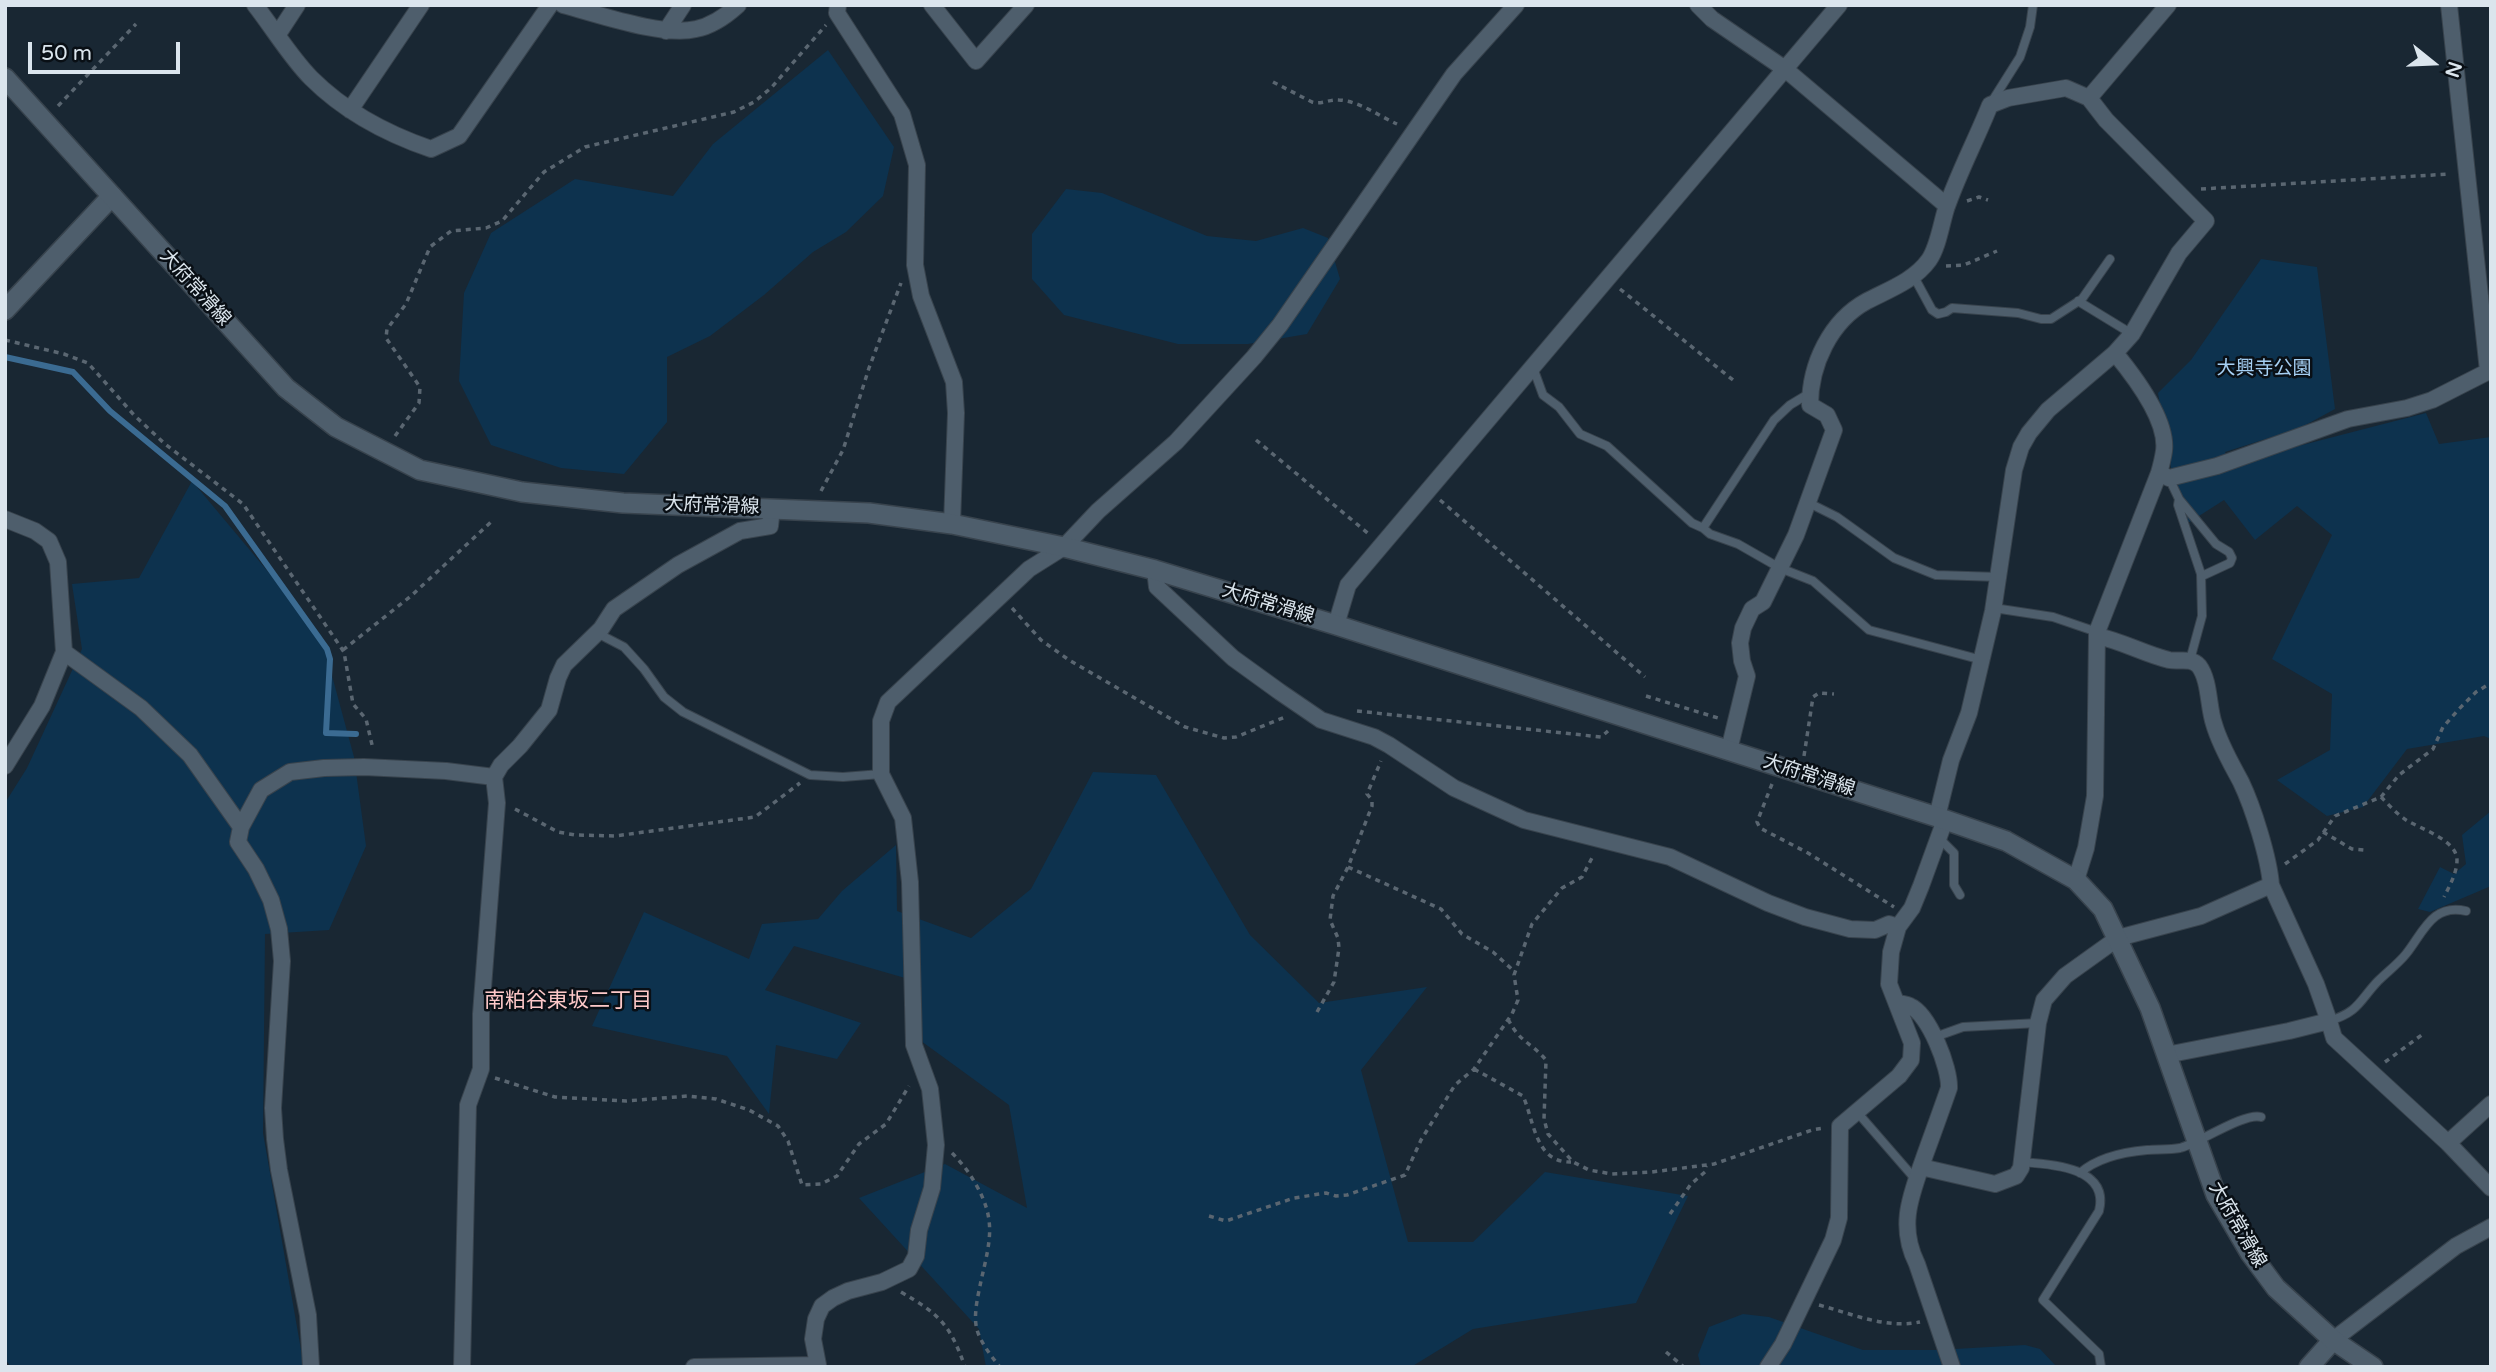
<!DOCTYPE html>
<html>
<head>
<meta charset="utf-8">
<style>
  body { margin:0 }
  #map { position:relative; width:2496px; height:1372px; overflow:hidden; background:#192733; font-family:"Varela Round",sans-serif }
  canvas { display:block }
  .frame { position:absolute; inset:0; border:7px solid #dbe5ed; pointer-events:none }
  .north { position:absolute; left:2398px; top:28px; width:70px; height:70px; -webkit-text-stroke:5px #090f15; paint-order:stroke; rotate:108deg; font-size:19px; font-weight:700; line-height:28px; text-align:center; color:#dbe5ed }
  .north::after { content:''; display:block; margin:auto; width:24px; height:32px; background:#dbe5ed; clip-path:polygon(50% 0,100% 100%,50% 72%,0 100%) }
  .scale { position:absolute; left:28px; top:42px; width:152px; height:32px; box-sizing:border-box; border:4px solid #dbe5ed; border-top:0; padding-left:9px; font-size:21px; line-height:24px; white-space:nowrap; color:#dbe5ed; -webkit-text-stroke:5px #090f15; paint-order:stroke }
</style>
</head>
<body>
<div id="map">
<canvas width="2496" height="1372"></canvas>
<div class="frame"></div>
<div class="north">N</div>
<div class="scale">50 m</div>
</div>
<script>
const g = document.querySelector('canvas').getContext('2d');
g.lineJoin = 'round';
function fillPath(path, color) { g.fillStyle = color; g.fill(path, 'evenodd'); }
function stroke(path, color, width, dash) { g.strokeStyle = color; g.lineWidth = width; g.lineCap = dash ? 'butt' : 'round'; g.setLineDash(dash || []); g.stroke(path); }
function write(font, color, halo, rows, align = 'center') {
  g.font = font + ' "Varela Round","Noto Sans JP",sans-serif'; g.lineWidth = 5; g.setLineDash([]); g.textBaseline = 'middle'; g.strokeStyle = halo; g.fillStyle = color; for (const [text, x, y, turn = 0] of rows) {
    g.save(); g.translate(x, y); g.rotate((+turn || 0) * Math.PI / 180); g.textAlign = isNaN(turn) ? turn : align; if (halo) g.strokeText(text, 0, 0); g.fillText(text, 0, 0); g.restore();
  }
}
fillPath(new Path2D(`
  M828 50 894 147 883 196 846 232 813 252 764 295 710 336 667 357V422L624 474 561 468 491 445 459 381 464 293 491 233 575 179 673 196 713 144Z
  M1066 189 1102 193 1207 236 1256 241 1303 228 1328 238 1340 279 1307 334 1248 344H1178L1064 315 1032 279V234Z
  M2261 259 2317 267 2335 409 2300 428 2225 452 2229 464 2426 413 2439 444 2491 437V739L2484 736 2407 749 2363 807 2327 816 2277 780 2330 750 2332 694 2272 659 2332 535 2297 506 2255 540 2224 500 2188 523 2172 474 2158 393 2191 360Z
  M192 481 321 635 354 757 366 846 329 930 265 934 263 1133 304 1367H11L5 1359V803L27 768 82 649 72 584 139 578Z
  M1093 772 1156 775 1250 935 1319 1003 1427 987 1361 1070 1408 1242H1473L1545 1172 1688 1196 1636 1303 1473 1329 1411 1367H986L979 1329 859 1198 945 1164 1027 1208 1009 1105 917 1038 919 982 794 946 765 990 861 1023 837 1059 776 1045 769 1114 727 1056 592 1026 644 912 749 959 762 924 818 919 842 891 896 845 897 911 971 938 1031 889Z
  M2491 811V886L2430 912 2418 909 2440 867 2454 874 2466 864 2462 835Z
  M1743 1314 1769 1317 1863 1350H1937L2025 1345 2040 1349 2056 1366 1701 1367 1698 1355 1709 1327Z`), '#0d324e');
stroke(new Path2D(`
  M5 357 73 372 110 411 225 506 327 649 330 659 326 733 356 734`), '#3b6b92', 6);
const service = new Path2D(`
  M1991 103 2020 57 2030 27 2033 5
  M1913 275 1932 310 1938 314 1946 312 1952 308 2018 313 2041 319H2051L2082 299 2110 259
  M2078 301 2132 334
  M1529 369 1535 373 1543 395 1559 407 1580 434 1607 446 1692 523 1703 528 1774 420 1790 405 1810 393
  M2169 478 2179 499 2178 505 2201 574 2202 616 2190 660
  M2179 499 2216 544 2229 552 2232 558 2230 563 2202 576
  M1807 502 1837 517 1894 558 1936 575 1999 577
  M1703 528 1710 534 1738 544 1780 568 1813 581 1869 630 1982 660
  M1994 608 2053 617 2097 632
  M597 633 624 647 644 669 664 697 683 712 810 775 843 777 881 774
  M1939 838 1954 853V885L1960 895
  M2329 1021C2359 1012 2359 1001 2378 981 2387 972 2398 964 2406 954 2423 933 2432 903 2466 911
  M1935 1037 1963 1027 2038 1023
  M1857 1112 1916 1180
  M2022 1162C2051 1164 2110 1167 2099 1211L2043 1300 2099 1354 2101 1367
  M2080 1173C2097 1158 2124 1152 2147 1150 2157 1149 2169 1150 2180 1148 2199 1143 2245 1112 2261 1117`);
const minor = new Path2D(`
  M255 5C273 28 291 58 311 78 344 111 387 134 431 149L459 136 550 5
  M563 5C598 14 662 37 696 29 711 26 727 15 738 5
  M838 5 837 13 902 114 917 165 915 265 921 296 954 382 956 413 952 524
  M932 5 976 61 1026 5
  M1698 5 1712 19 1785 69 1947 206
  M2449 5 2488 371
  M666 31 683 5
  M278 34 297 5
  M2089 98 2168 5
  M350 110 421 5
  M2159 473 2169 478 2217 466 2348 419 2407 408 2432 400 2491 370
  M5 519 35 531 49 541 58 562 64 652 42 706 5 766
  M1155 570 1157 587 1233 658 1280 692 1321 720 1374 737 1389 745 1454 788 1524 820 1670 857 1768 903 1805 917 1850 929 1875 930 1889 924 1898 927
  M1336 625 1348 585 1839 5
  M2097 636C2122 641 2144 654 2169 660 2179 662 2191 657 2199 666 2210 681 2208 707 2214 724 2220 745 2231 763 2241 782 2253 807 2269 858 2271 885
  M64 652 141 708 190 755 241 827
  M1729 750 1747 676 1742 661 1740 643 1743 628 1752 609 1763 602 1796 535 1834 430 1827 415 1810 405C1810 365 1830 321 1867 301 1888 290 1914 281 1929 260 1938 247 1941 225 1946 209 1958 174 1976 140 1990 105L2008 98 2066 88 2089 98 2106 120 2206 221 2179 253 2132 334 2115 353 2048 410 2029 433 2021 447 2014 470 1993 611 1969 713 1951 760 1937 817
  M2076 880 2086 848 2095 796 2097 632 2159 473C2161 466 2163 458 2164 451 2168 420 2134 376 2115 353
  M1899 1003C1902 1004 1906 1004 1910 1006 1929 1014 1950 1068 1949 1088 1941 1111 1933 1133 1925 1155 1912 1193 1897 1224 1917 1264L1952 1367
  M2166 1055 2289 1031 2329 1021 2334 1038 2448 1143
  M2491 1104 2448 1143 2491 1188
  M1921 1167 1995 1184 2016 1176 2021 1168 2038 1023 2044 1000 2065 976 2118 938 2201 916 2271 885 2316 984 2329 1021
  M2333 1340 2456 1246 2491 1227
  M311 1367 308 1315 279 1170 275 1139 273 1108 282 961 279 929 271 900 256 869 238 842 241 827 261 790 290 772 324 768 364 767 446 771 494 777
  M462 1367 468 1105 481 1069V1014L497 803 494 777 501 765 520 746 549 710 558 678 564 665 601 629 614 609 678 565 740 531 770 526 772 508
  M694 1367 818 1365 813 1339 816 1319 822 1306 833 1298 848 1291 882 1282 909 1269 916 1256 919 1230 932 1188 936 1145 930 1089 914 1045 910 882 903 818 881 774V721L888 702 1029 569 1064 547 1098 511 1176 442 1254 357 1280 325 1454 74 1516 5
  M1768 1367 1783 1344 1833 1240 1839 1218 1840 1126 1899 1076 1911 1060 1912 1043 1889 984 1891 952 1898 927 1912 908 1921 886 1945 820`);
const tertiary = new Path2D(`
  M5 310 112 196
  M2309 1367 2333 1340`);
const secondary = new Path2D(`
  M5 78 286 388 336 427 420 470 522 492 623 503 869 513 952 524 1064 547 1155 570 1336 625 1937 817 2006 841 2076 880 2103 909 2150 1008 2216 1195 2250 1253 2276 1288 2333 1340 2373 1367`);
stroke(service, '#38434d', 10);
stroke(minor, '#38434d', 18);
stroke(tertiary, '#38434d', 22);
stroke(secondary, '#38434d', 22);
stroke(new Path2D(`
  M1273 82 1312 102C1321 105 1329 99 1339 100 1359 101 1379 116 1397 124
  M58 106 136 24
  M2201 189 2450 174
  M1967 201 1979 197 1988 200
  M1946 266 1964 265 1997 251
  M1620 289 1733 380
  M5 340 64 354 88 363 134 415 165 444 243 504 344 652 353 704 366 719 373 749
  M395 436 419 403 420 387 386 338 387 329 406 304 430 247 451 231 486 228 502 221 544 172 585 147 734 112 754 102 771 88 826 25
  M1256 440 1370 535
  M821 491 843 450 869 368 901 283
  M1440 500 1645 677
  M1012 608 1041 640 1069 660 1185 727 1224 738 1236 737 1285 717
  M343 650 411 596 491 522
  M1646 696 1718 718
  M1357 711 1601 737 1608 731
  M1804 756 1813 697 1819 693 1834 694
  M1772 784 1757 822 1760 828 1808 853 1894 907
  M2381 797C2389 805 2397 814 2406 820 2421 829 2457 840 2457 860 2457 873 2449 887 2444 897
  M515 809 558 832 575 835 615 836 755 817 800 783
  M2323 832 2352 849 2364 850
  M2285 864 2318 840 2335 816 2381 797 2399 775 2433 749 2443 727 2459 709 2476 692 2491 683
  M1348 867 1441 909 1462 934 1493 952 1515 972
  M1317 1012 1334 982 1339 948 1338 938 1330 920 1333 896 1348 867 1372 806V800L1367 794 1381 761
  M1508 1019C1520 1043 1531 1042 1546 1060L1544 1119 1548 1134 1573 1162 1589 1170 1612 1174 1652 1172 1714 1164 1812 1130 1824 1128
  M2385 1062 2423 1034
  M1474 1069 1523 1096C1534 1120 1535 1163 1571 1162
  M495 1078 555 1097 626 1101 688 1096 716 1099 749 1110 778 1126 788 1141 802 1185 821 1184 837 1176 859 1144 886 1124 909 1086
  M952 1153C961 1162 969 1172 975 1183 997 1220 990 1241 981 1281 978 1296 973 1315 977 1330 981 1343 991 1356 1000 1367
  M1670 1214 1691 1184 1705 1172 1706 1166
  M1209 1216 1226 1221 1294 1198 1326 1193 1336 1196 1347 1195 1405 1175 1421 1140 1455 1085 1474 1069 1512 1014 1518 1000 1514 975 1532 924 1562 888 1582 877 1593 856
  M901 1292C939 1314 950 1324 965 1367
  M1819 1305C1853 1314 1885 1329 1920 1322
  M1666 1352 1684 1367`), '#5a6671', 3.5, [5, 5]);
stroke(service, '#4e5e6c', 8);
stroke(minor, '#4e5e6c', 16);
stroke(tertiary, '#4e5e6c', 19);
stroke(secondary, '#4e5e6c', 19);
write('19px', '#dbe5ed', '#090f15', [
  ["大府常滑線",195,288,48],
  ["大府常滑線",712,506,2],
  ["大府常滑線",1268,604,17],
  ["大府常滑線",1809,776,18],
  ["大府常滑線",2237,1225,60]
]);
write('19px', '#a5cff3', '#090f15', [
  ["大興寺公園",2264,369]
]);
write('21px', '#fdc8c8', '#090f15', [
  ["南粕谷東坂二丁目",568,1001]
]);
</script>
</body>
</html>
